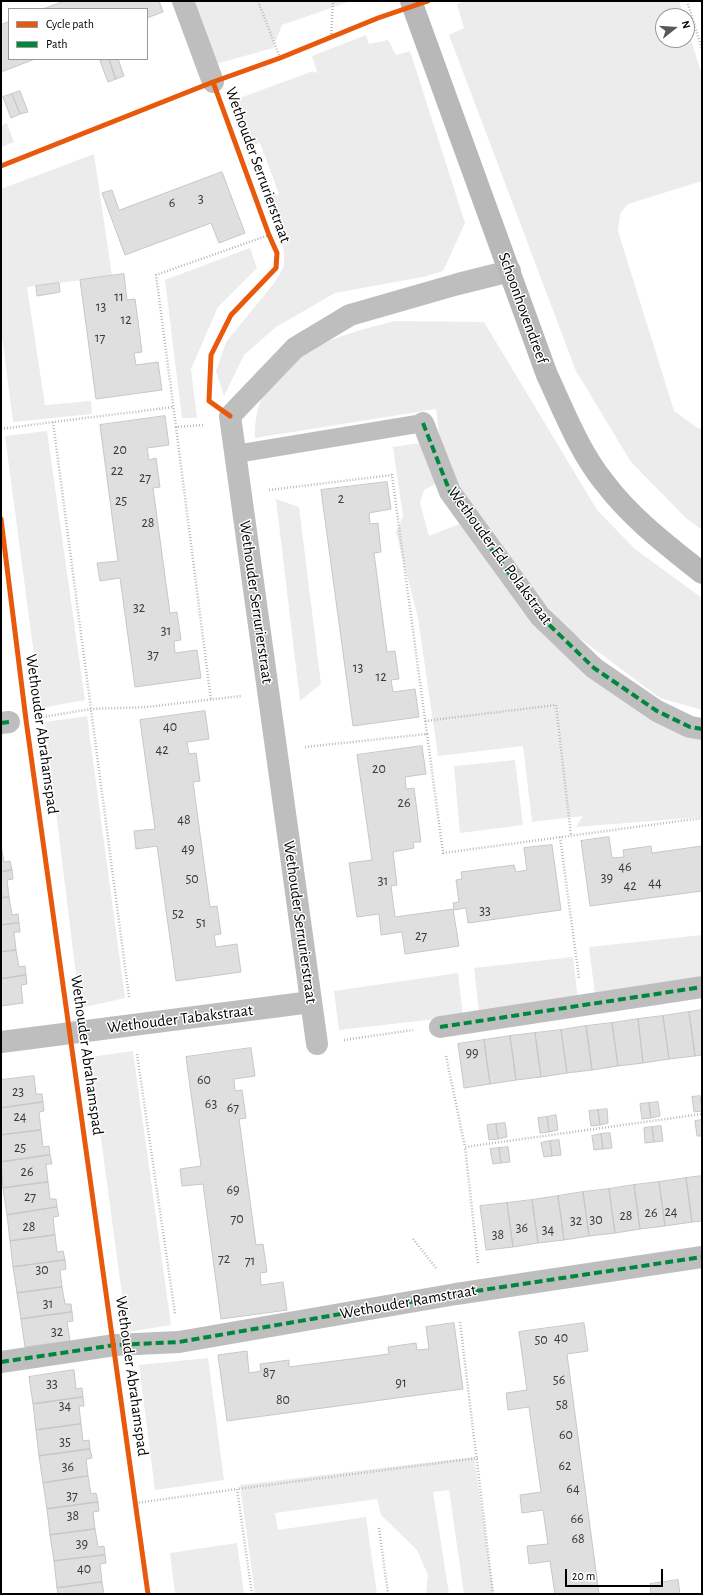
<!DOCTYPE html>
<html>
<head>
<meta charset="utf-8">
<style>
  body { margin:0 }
  #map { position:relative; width:703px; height:1595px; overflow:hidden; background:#fff; font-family:"Alegreya Sans",sans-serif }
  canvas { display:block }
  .frame { position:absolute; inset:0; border:2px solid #000; pointer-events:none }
  .legend { position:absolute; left:8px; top:8px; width:140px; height:52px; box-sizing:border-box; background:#fff; border:1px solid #999; margin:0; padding:5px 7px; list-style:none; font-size:12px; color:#000 }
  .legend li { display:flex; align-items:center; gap:8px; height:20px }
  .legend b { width:20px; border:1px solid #999 }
  .north { position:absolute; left:655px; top:8px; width:40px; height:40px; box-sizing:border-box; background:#fff; border:1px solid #999; border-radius:50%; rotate:73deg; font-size:11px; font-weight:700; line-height:16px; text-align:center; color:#000 }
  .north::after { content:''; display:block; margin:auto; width:14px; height:18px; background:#595959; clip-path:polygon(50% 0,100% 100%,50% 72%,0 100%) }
  .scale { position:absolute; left:565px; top:1569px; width:98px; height:18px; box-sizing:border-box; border:2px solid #000; border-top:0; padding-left:5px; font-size:12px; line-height:14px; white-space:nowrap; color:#000; -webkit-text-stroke:3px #fff; paint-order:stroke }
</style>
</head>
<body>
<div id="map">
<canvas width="703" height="1595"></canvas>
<div class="frame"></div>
<ul class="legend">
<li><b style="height:5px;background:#e8590c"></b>Cycle path</li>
<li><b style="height:5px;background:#00873e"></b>Path</li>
</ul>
<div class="north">N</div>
<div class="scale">20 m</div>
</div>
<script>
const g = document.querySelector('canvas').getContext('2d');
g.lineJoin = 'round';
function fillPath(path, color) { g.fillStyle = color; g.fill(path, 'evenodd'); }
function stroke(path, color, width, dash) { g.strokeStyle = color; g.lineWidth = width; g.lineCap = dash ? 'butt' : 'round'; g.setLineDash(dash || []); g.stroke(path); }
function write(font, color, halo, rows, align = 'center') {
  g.font = font + ' "Alegreya Sans",sans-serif'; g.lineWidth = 3; g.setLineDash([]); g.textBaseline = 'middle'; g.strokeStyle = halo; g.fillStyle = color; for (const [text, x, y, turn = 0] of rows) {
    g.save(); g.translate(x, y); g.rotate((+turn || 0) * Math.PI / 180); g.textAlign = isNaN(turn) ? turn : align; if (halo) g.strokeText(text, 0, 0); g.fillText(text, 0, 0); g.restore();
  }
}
fillPath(new Path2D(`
  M194 1H351L282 25 273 48 216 64Z
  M466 1H679L684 16H663V40H687V27L702 75V181L628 204 620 214 618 231 674 411 699 429 702 428V530L686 518 631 462 576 371 449 35 464 28 457 4Z
  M366 35 369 44 388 40 396 55 410 51 465 223 443 271 423 277 335 293 276 327 244 355 224 396 216 371 226 342 275 282 284 266V251L265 197 279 194 260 143 245 147 229 102 313 71 314 73 317 72 312 56Z
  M7 123 14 142 1 147V126Z
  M94 154 112 276 27 287 45 405 91 401 92 414 13 422 1 328V189Z
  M250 248 257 268 218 307 191 369 197 418H182L165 280Z
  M395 321 484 322 597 510 635 549 702 598V710L660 698 566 628 506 559 447 478 424 490 420 503 429 536 460 524 550 631 702 732V817L576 827 583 816 532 822 523 746 438 756 418 618 396 532 403 516 393 447 440 440 436 409 255 438C254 356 329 338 395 321Z
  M47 431 85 700 41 708 5 436Z
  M276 499 299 507 321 684 300 701Z
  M87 716 125 998 80 1008 45 722Z
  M515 760 523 825 460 833 454 766Z
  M702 935V980L595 995 589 947Z
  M573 957 578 999 479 1012 474 968Z
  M458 973 463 1016 339 1030 334 991Z
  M133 1051 171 1325 127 1332 90 1057Z
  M208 1358 224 1480 155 1490 139 1365Z
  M474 1457 494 1594H464L449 1490 433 1492 449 1594H426L428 1575 417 1550 381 1515 377 1499 275 1513 278 1530 366 1517 377 1594H255L240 1485Z
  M237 1543 244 1594H175L170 1553Z`), '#ececec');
const building = new Path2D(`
  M65 1H159L163 12 147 18V9H43Z
  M9 22V59H35L1 72V25Z
  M109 59 116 79 108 82 100 61Z
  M109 59H118L124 76 116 79Z
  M20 91 28 112 20 114 12 94Z
  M12 94 20 114 11 118 3 97Z
  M222 172 245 233 219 243 211 223 125 255 102 193 112 190 119 210Z
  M124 274 127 300 135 299 142 352 134 353 136 365 158 362 162 390 96 399 80 280Z
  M59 283 60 292 37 296 36 286Z
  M165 416 169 445 147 448 149 460 156 458 160 487 153 488 170 613 177 612 181 640 174 641 175 653 197 650 201 678 135 687 120 578 100 581 97 563 118 561 100 425Z
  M387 482 391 509 369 513 370 524 378 523 381 552 374 553 387 652 395 651 399 679 391 680 393 692 415 689 419 717 353 726 321 490Z
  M205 711 209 739 187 742 189 754 196 753 200 781 193 782 210 907 217 906 221 934 214 935 216 947 237 944 241 972 176 981 157 846 136 849 134 831 155 829 140 720Z
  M422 746 426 774 405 777 406 789 414 788 421 842H413L414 848 393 852 397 885 391 886 395 917 453 909 459 946 405 954 402 932 381 935 379 914 357 917 349 863 372 860 357 755Z
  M609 837 612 858 624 857 623 850 651 846 652 853 702 846V891L590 906 581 841Z
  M1 845 4 862 10 861 12 870 1 872Z
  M552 845 561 910 468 923 466 908 454 910 453 903 459 902 456 880 462 879 461 872 514 865 516 872 527 870 524 848Z
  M12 870 13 879 7 880 9 897 1 898V872Z
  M9 897 12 915 18 914 19 923 1 925V898Z
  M19 923 20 932H14L16 950 1 952V925Z
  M16 950 19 967 25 966 26 975 1 979V952Z
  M26 975 27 984 21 985 23 1003 1 1006V979Z
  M702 1010V1055L695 1056 689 1012Z
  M689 1012 695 1056 669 1059 663 1016Z
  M663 1016 669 1059 643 1063 638 1019Z
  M638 1019 643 1063 618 1066 612 1023Z
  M612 1023 618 1066 592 1070 586 1026Z
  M586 1026 592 1070 567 1073 561 1030Z
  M561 1030 567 1073 541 1077 535 1033Z
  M535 1033 541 1077 516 1080 510 1036Z
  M510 1036 516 1080 490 1084 484 1040Z
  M484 1040 490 1084 464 1088 458 1044Z
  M251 1048 255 1076 234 1079 235 1091 242 1090 246 1118 239 1119 256 1245 263 1244 267 1272 260 1273 261 1285 283 1282 287 1310 221 1319 203 1184 182 1186 180 1169 201 1166 186 1057Z
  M34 1076 36 1094H42L43 1102 1 1108V1080Z
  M700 1096 702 1111 694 1112 692 1097Z
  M43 1102 44 1111 39 1112 41 1130 1 1135V1108Z
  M658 1102 660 1116 651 1118 649 1103Z
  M649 1103 651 1118 642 1119 640 1104Z
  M607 1109 608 1123 600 1125 598 1110Z
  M598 1110 600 1125 591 1126 589 1111Z
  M556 1115 558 1130 549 1132 547 1117Z
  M547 1117 549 1132 540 1133 538 1118Z
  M702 1120V1136H697L695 1121Z
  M505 1123 507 1137 498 1139 496 1124Z
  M496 1124 498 1139 489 1140 487 1125Z
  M661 1126 663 1141 654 1142 652 1127Z
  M652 1127 654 1142 645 1143 644 1128Z
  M41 1130 43 1147 49 1146 50 1155 1 1162V1135Z
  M610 1133 612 1148 603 1149 601 1134Z
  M601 1134 603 1149 594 1150 592 1136Z
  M559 1140 561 1155 552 1156 550 1141Z
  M550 1141 552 1156 544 1157 541 1143Z
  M508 1147 510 1162 501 1163 499 1148Z
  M499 1148 501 1163 493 1164 490 1149Z
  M50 1155 52 1164H46L48 1182 3 1188 1 1162Z
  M702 1176V1221L692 1222 686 1178Z
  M686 1178 692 1222 665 1226 659 1182Z
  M48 1182 50 1199H56L57 1207 7 1215 3 1188Z
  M659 1182 665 1226 640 1229 634 1185Z
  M634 1185 640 1229 615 1233 609 1189Z
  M609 1189 615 1233 589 1236 583 1192Z
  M583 1192 589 1236 564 1240 558 1196Z
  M558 1196 564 1240 538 1243 532 1200Z
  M532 1200 538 1243 513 1247 507 1203Z
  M507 1203 513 1247 486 1250 480 1206Z
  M57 1207 59 1216 53 1217 55 1235 10 1241 7 1215Z
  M55 1235 57 1252 63 1251 65 1260 13 1267 10 1241Z
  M65 1260 66 1269 60 1270 62 1287 17 1293 13 1267Z
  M62 1287 65 1304H71L72 1312 21 1319 17 1293Z
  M72 1312 73 1321 67 1322 70 1341 25 1347 21 1319Z
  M454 1323 463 1389 227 1421 218 1355 247 1351 249 1373 261 1371 260 1364 289 1360V1367L389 1354 388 1347 416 1343 417 1350 429 1349 426 1327Z
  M584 1323 588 1351 567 1354 599 1594H555L550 1561 529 1564 527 1546 548 1544 543 1510 522 1513 520 1495 541 1492 529 1407 508 1410 506 1393 527 1390 519 1332Z
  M74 1370 76 1389 82 1388 83 1397 33 1404 29 1377Z
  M83 1397 84 1406H79L81 1424 36 1430 33 1404Z
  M81 1424 83 1441 89 1440 90 1449 39 1456 36 1430Z
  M90 1449 92 1458 86 1459 88 1476 43 1483 39 1456Z
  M88 1476 91 1494 96 1493 98 1502 47 1509 43 1483Z
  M98 1502 99 1511 93 1512 95 1529 50 1535 47 1509Z
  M95 1529 98 1547 104 1546 105 1555 54 1561 50 1535Z
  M105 1555 106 1563 100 1564 102 1582 57 1588 54 1561Z
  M678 1580 680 1594H651L650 1584Z
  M102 1582 104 1594H58L57 1588Z`);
fillPath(building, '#dfdfdf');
stroke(building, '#c7c7c7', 1);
stroke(new Path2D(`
  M258 1 280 58
  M687 1 702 49
  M331 37 333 1
  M203 425 176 427 156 275 269 235
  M176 427 211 700
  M1 429 53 422
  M269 490 392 475 427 734 305 747
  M37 718 91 709 147 707 241 696
  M425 721 556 705 571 835
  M427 734 443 853 702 818
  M560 837 579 978
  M129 997 53 422 174 407
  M344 1040 413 1030
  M137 1054 175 1314
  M446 1056 465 1147
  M413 1239 436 1268
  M478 1263 465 1147 702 1114
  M460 1322 493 1594
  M136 1503 237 1489
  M379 1528 388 1594
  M252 1594 237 1489 478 1458`), '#b9b9b9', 2.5, [1, 2]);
stroke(new Path2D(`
  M236 454 423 423`), '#bebebe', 18);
stroke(new Path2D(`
  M183 1 213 82
  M423 423 450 492 540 616 594 668 657 711 690 727 702 729
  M1 723 9 722
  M440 1027 702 987
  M1 1042 311 1002
  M317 1044 230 416 295 348 350 315 458 284 510 271
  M1 1362 115 1345 179 1342 456 1294 702 1257`), '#bebebe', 22);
stroke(new Path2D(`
  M411 1 547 375C564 411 579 451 604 482 631 518 667 545 702 573`), '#b8b8b8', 22);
stroke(new Path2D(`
  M423 423 450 492 540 616 594 668 657 711 690 727 702 729
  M1 723 9 722
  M440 1027 702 987
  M1 1362 115 1345 179 1342 456 1294 702 1257`), '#00873e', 4, [8, 4]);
stroke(new Path2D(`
  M213 82 269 235 277 253 276 268 231 315 211 355 209 401 230 416
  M1 166 213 82 280 58 378 18 428 1
  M1 519 26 720 148 1594`), '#e8590c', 5);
write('14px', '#383838', null, [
  ["3",201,199],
  ["6",172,203],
  ["11",119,297],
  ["13",101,307],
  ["12",126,320],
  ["17",100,338],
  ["20",120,450],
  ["22",117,471],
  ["27",145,478],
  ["2",341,499],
  ["25",121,501],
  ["28",148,523],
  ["32",139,608],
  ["31",166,631],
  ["37",153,655],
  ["13",358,668],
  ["12",381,677],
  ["40",170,727],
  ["42",162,750],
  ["20",379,769],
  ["26",404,803],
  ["48",184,820],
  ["49",188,849],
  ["46",625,867],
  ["39",607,878],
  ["50",192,879],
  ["31",383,881],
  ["44",655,883],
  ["42",630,886],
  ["33",485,911],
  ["52",178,914],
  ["51",201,923],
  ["27",421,936],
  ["99",472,1053],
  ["60",204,1080],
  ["23",18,1092],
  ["63",211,1104],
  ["67",233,1108],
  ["24",20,1117],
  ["25",20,1148],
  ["26",27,1172],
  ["69",233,1190],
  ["27",30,1197],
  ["24",671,1212],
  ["26",651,1213],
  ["28",626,1216],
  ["70",237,1219],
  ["30",596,1220],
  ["32",576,1221],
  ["28",29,1227],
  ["36",522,1228],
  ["34",548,1230],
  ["38",498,1235],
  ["72",224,1259],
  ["71",250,1261],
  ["30",42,1270],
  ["31",48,1304],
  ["32",57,1332],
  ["40",561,1338],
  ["50",541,1340],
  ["87",269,1373],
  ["56",559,1380],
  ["91",401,1383],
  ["33",52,1384],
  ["80",283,1400],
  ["58",562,1405],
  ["34",65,1406],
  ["60",566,1435],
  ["35",65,1442],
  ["62",565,1466],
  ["36",68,1467],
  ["64",573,1489],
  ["37",72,1496],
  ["38",73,1516],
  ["66",577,1519],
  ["68",578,1539],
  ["39",82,1544],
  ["40",84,1569]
]);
write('16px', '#000', '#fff', [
  ["Wethouder Serrurierstraat",258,165,70],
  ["Schoonhovendreef",523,308,70],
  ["Wethouder Ed. Polakstraat",500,556,54],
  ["Wethouder Serrurierstraat",256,602,82],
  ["Wethouder Abrahamspad",42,734,82],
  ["Wethouder Serrurierstraat",300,922,82],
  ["Wethouder Tabakstraat",180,1019,-7],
  ["Wethouder Abrahamspad",87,1055,82],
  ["Wethouder Ramstraat",408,1302,-10],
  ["Wethouder Abrahamspad",132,1376,82]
]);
</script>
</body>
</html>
